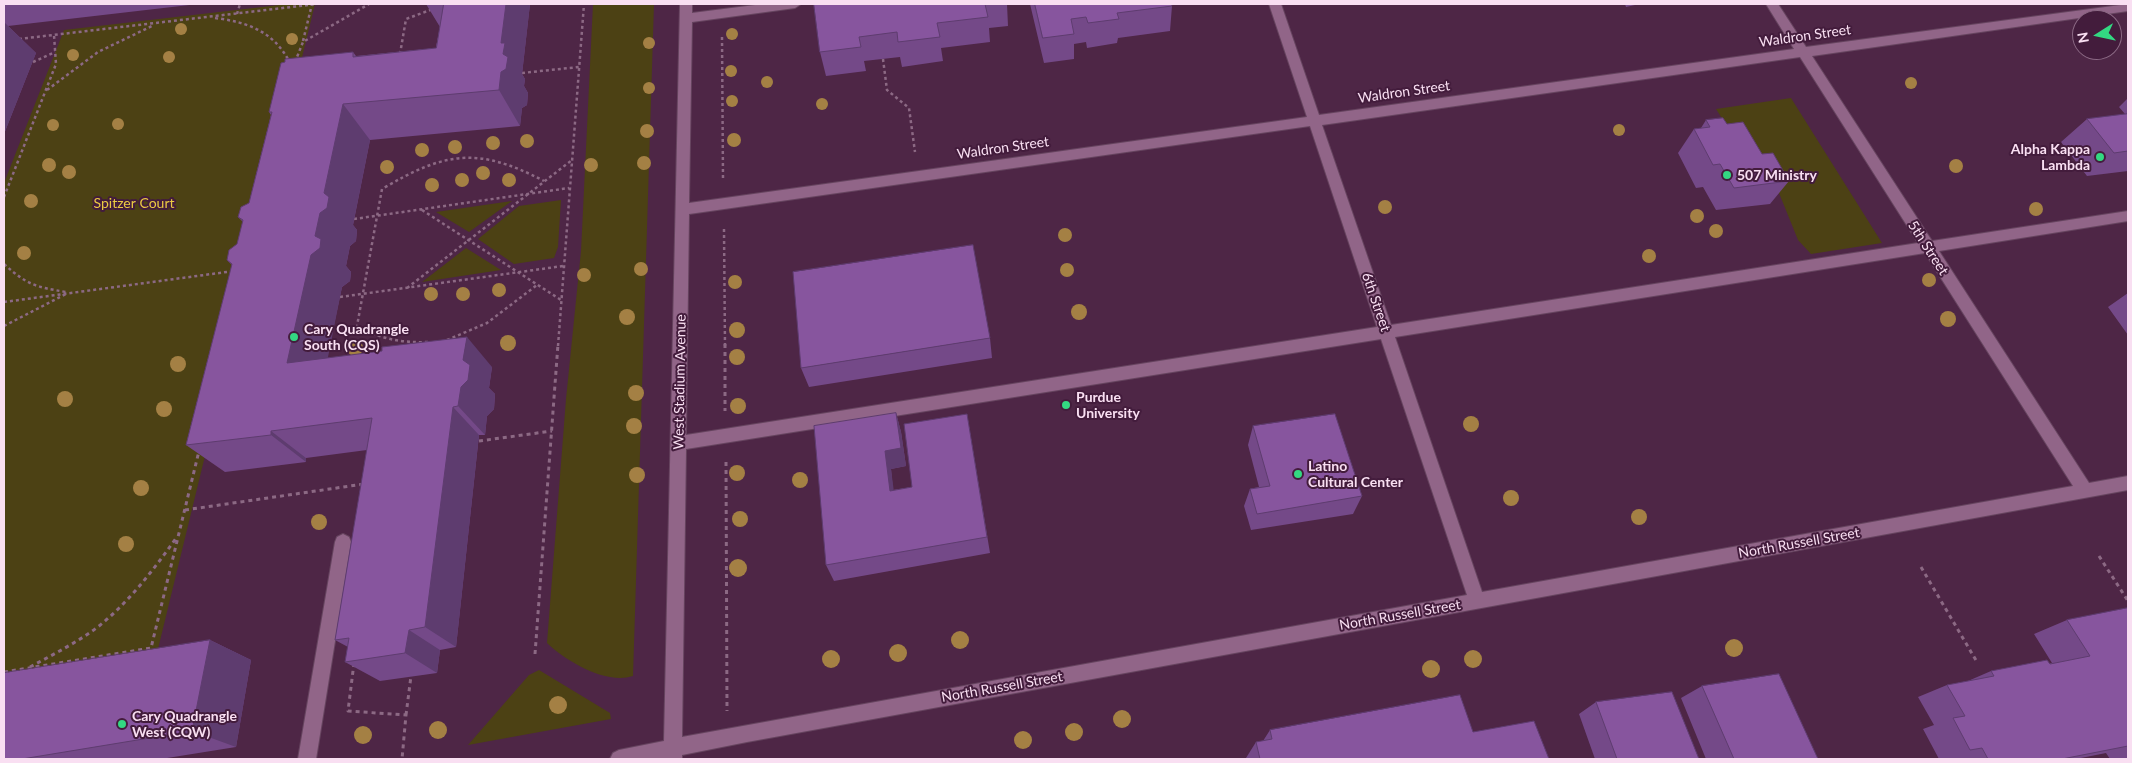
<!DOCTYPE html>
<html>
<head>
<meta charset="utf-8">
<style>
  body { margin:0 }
  #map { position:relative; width:2132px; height:763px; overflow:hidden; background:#4e2646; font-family:Lato,sans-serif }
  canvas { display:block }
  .frame { position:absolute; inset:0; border:5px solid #f9dff2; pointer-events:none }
  .north { position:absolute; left:2072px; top:10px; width:50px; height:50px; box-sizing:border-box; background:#431c3c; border:1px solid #8c6a85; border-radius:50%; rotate:260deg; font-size:14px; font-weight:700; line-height:20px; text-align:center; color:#f9dff2 }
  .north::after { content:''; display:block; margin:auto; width:18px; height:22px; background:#33d882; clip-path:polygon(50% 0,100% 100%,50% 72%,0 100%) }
</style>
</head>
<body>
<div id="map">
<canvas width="2132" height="763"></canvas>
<div class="frame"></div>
<div class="north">N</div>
</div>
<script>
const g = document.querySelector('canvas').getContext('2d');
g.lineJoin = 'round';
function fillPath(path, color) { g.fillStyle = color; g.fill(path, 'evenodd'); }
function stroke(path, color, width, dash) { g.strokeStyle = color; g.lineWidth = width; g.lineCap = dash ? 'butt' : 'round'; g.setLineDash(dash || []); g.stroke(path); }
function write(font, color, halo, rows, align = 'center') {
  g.font = font + ' Lato,sans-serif'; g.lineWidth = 4; g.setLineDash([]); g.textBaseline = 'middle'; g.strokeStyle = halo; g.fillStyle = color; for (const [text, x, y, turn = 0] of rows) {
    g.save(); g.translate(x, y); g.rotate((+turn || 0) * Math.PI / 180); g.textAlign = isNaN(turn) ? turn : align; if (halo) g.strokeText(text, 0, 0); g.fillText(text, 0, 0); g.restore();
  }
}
fillPath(new Path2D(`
  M288 4H315L157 653 4 679V183L64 30Z
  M593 4H654L633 676C606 685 566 661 547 643L566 399 581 251Z
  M1791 98 1882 243 1811 254 1798 240 1779 193 1735 139 1716 109Z
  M561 200 558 247 554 258 514 264 478 239 519 206Z
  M512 201 469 232 436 212Z
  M466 248 501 270 422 282Z
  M539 670 610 713 611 719 468 745 529 675Z`), '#4c4114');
const minor = new Path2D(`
  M680 4H692V13L763 4H801L795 8 692 22 689 203 1307 117 1269 4H1281L1319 115 1794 49 1766 4H1778L1806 47 2128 4V11L1812 56 1932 241 2128 211V221L1939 251 2089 483 2128 476V490L747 742 682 755V759H610L613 753 619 750 664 741ZM1800 57 1918 243 1391 325 1322 125ZM1310 126 1377 327 686 435 689 214ZM1925 253 2073 486 1482 592 1395 337ZM1381 339 1467 595 682 737 686 449Z
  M343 534 349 537 351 542 316 759H298L335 542 337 537Z`);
stroke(minor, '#66445f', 2);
stroke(new Path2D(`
  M237 14 240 4
  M215 18C247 22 273 31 289 61
  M722 37 723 178
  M19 39 317 4
  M303 41 312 4
  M400 54 406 19 433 9
  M883 59 887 90 909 108 915 152
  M33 62 55 52
  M295 62 303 42 369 4
  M522 73 579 67
  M47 90 98 52 154 25
  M4 197 56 64 54 35
  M422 210 561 300
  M354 219 569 188
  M724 229 725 346
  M4 264C27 285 36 287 66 292
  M407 288 572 160
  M340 297 563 266
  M4 302 234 271
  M4 326 66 294
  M447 340 487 323 537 285
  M428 342C402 343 380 339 357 326L382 189C445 152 477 146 544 181
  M558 346 584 4`), '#8c6984', 2.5, [3, 3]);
stroke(new Path2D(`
  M725 344V411
  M479 441 552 431
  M726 462 727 711
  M185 510 364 484
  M2099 556 2128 601
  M1921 567 1977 662
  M535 654 558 344
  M354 663 348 711 406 715 402 759
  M30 667C54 654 78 642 99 626 130 601 154 569 177 537
  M4 672 151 648 199 451
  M406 715 411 676`), '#8c6984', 3, [4, 4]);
fillPath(minor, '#916588');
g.fillStyle = '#a48044';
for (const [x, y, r] of [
  [181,29,6],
  [732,34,6],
  [292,39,6],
  [649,43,6],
  [73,55,6],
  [169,57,6],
  [731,71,6],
  [767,82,6],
  [1911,83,6],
  [649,88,6],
  [732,101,6],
  [822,104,6],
  [118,124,6],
  [53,125,6],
  [1619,130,6],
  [647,131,7],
  [734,140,7],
  [527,141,7],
  [493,143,7],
  [455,147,7],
  [422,150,7],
  [644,163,7],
  [49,165,7],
  [591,165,7],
  [1956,166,7],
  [387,167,7],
  [69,172,7],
  [483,173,7],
  [462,180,7],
  [509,180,7],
  [432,185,7],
  [31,201,7],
  [1385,207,7],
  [2036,209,7],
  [1697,216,7],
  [1716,231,7],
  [1065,235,7],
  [24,253,7],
  [1649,256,7],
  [641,269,7],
  [1067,270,7],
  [584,275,7],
  [1929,280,7],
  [735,282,7],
  [499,290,7],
  [431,294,7],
  [463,294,7],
  [1079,312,8],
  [627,317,8],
  [1948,319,8],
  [737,330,8],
  [508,343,8],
  [355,348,8],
  [737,357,8],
  [178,364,8],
  [636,393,8],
  [65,399,8],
  [738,406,8],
  [164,409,8],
  [1471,424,8],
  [634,426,8],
  [737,473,8],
  [637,475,8],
  [800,480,8],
  [141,488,8],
  [1511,498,8],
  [1639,517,8],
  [740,519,8],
  [319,522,8],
  [126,544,8],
  [738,568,9],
  [960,640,9],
  [1734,648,9],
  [898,653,9],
  [831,659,9],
  [1473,659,9],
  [1431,669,9],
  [558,705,9],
  [1122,719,9],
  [438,730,9],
  [1074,732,9],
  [363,735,9],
  [1023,740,9]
]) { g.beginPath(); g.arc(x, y, r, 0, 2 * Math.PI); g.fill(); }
fillPath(new Path2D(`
  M4 4H198L8 26 36 53 4 134Z
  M426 4H530L522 74 525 79 524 86 528 93 527 105 522 108 520 126 370 140 353 225 357 230 356 241 350 246 346 266 351 272 350 281 342 287 327 358 492 367 489 388 495 394 494 409 487 416 485 435H479L456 647 440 650 437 673 380 681 345 662 348 647 335 640 367 450 306 458V462L225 472 186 445 232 265 227 260 237 244 243 222 238 217 249 203 271 115 269 112 353 52 356 56 436 48 440 27Z
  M814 4H1007L1008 26 989 28 990 42 941 48 943 61 902 67 900 57 864 61 866 71 826 76 820 52Z
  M1030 4H1171L1172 6 1170 31 1118 38 1117 43 1087 48 1086 42 1074 44V59L1044 63Z
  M1605 4H1619L1606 5Z
  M1625 4H1636L1635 5 1626 7Z
  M2128 98V171L2087 176 2061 142 2087 119 2125 114 2119 107Z
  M1706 120 1762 154 1789 181 1770 204 1716 210 1703 187 1696 188 1678 153 1694 129 1701 128Z
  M2128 293V335L2108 307Z
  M990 338 992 358 809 387 801 368Z
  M896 413 901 432 906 466 891 469 893 490 912 487 967 414 990 553 834 581 826 565Z
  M1253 426 1362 496 1353 514 1251 530 1244 506 1250 489 1259 487 1248 445Z
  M2128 608V759H2110L2106 753 2076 759H1951L1950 758 1939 759 1923 729 1934 725 1918 697 1947 685 1968 681 1991 671 2052 663 2034 634 2067 620Z
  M210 640 251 660 236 747 161 759H4Z
  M1702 686 1818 759H1706L1681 698Z
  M1596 702 1699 759H1595L1579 714Z
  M1270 730 1473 732 1549 759H1247L1246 758 1256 742 1263 741Z`), '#744988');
fillPath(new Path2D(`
  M506 4H530L522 74 525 79 524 86 528 93 527 105 522 108 520 126 499 90 503 54 501 43Z
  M4 22 36 53 4 134Z
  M343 104 370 140 353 225 357 230 356 241 350 246 346 266 351 272 350 281 342 287 321 392 287 363 315 236Z
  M467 337 492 367 489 388 495 394 494 409 487 416 485 435 458 406 463 360Z
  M453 407 479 435 456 647 425 627Z
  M896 413 901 432 906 466 891 469 896 508 890 491 885 451Z
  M271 431 306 458V462L271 435Z
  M409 630 440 650 437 673 405 653Z
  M210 640 251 660 236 747 192 731Z`), '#5e3c6f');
const building = new Path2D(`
  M444 4H506L501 43H505L503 54 508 57 506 69 501 72 499 90 343 104 324 193 329 197 327 208 320 213 315 236 321 239 320 248 311 255 287 363 382 351V347L467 337 463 360 470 365 468 380 461 387 458 406 453 407 425 627 409 630 405 653 345 662 349 638 335 640 372 418 271 431V435L186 445 232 264 227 260 229 250 237 244 243 220 238 217 241 207 249 203 251 195 272 112H269L281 63 285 62V59L353 52V57L436 48Z
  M814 4H985L988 17 937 23 940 37 898 42 897 32 859 37 861 47 820 52Z
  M1035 4H1171L1172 6 1117 13 1119 19 1088 23 1086 17 1071 19 1074 34 1043 38Z
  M2128 114V151L2114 153 2087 119Z
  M1723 118 1727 124 1743 122 1762 154 1773 153 1789 181 1734 188 1720 164 1713 165 1694 129 1710 127 1706 120Z
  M973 245 990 338 801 368 793 272Z
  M896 413 901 448 885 451 890 491 912 487 904 424 967 414 987 537 826 565 814 426Z
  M1335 414 1362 496 1257 514 1250 489 1270 486 1253 426Z
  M2128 608V746L2062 759H1988L1982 748 1970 750 1953 718 1965 716 1947 685 1994 676 1991 671 2047 660 2050 664 2090 656 2067 620Z
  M210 640 192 731 22 759H4V673Z
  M1779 674 1818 759H1734L1702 686Z
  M1672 692 1699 759H1617L1596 702Z
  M1460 695 1473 732 1534 721 1549 759H1260L1256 742 1272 739 1270 730Z`);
fillPath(building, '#87559e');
stroke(building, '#5e3c6f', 1);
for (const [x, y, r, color] of [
  [2100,157,5,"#33d882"],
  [1727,175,5,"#33d882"],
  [294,337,5,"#33d882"],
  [1066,405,5,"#33d882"],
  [1298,474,5,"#33d882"],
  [122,724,5,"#33d882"]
]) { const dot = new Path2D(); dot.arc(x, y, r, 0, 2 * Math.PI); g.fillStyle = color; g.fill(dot); stroke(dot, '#431c3c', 2); }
write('14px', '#f9dff2', '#431c3c', [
  ["Waldron Street",1805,36,-8],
  ["Waldron Street",1404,92,-8],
  ["Waldron Street",1003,148,-8],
  ["5th Street",1928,248,57],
  ["6th Street",1376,302,71],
  ["West Stadium Avenue",680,382,-89],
  ["North Russell Street",1799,543,-10],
  ["North Russell Street",1400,615,-10],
  ["North Russell Street",1002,687,-10]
]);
write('bold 14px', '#f9dff2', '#431c3c', [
  ["Alpha Kappa",2090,149,"right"],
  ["Lambda",2090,165,"right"],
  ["507 Ministry",1737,175],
  ["Cary Quadrangle",304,329],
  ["South (CQS)",304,345],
  ["Purdue",1076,397],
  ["University",1076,413],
  ["Latino",1308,466],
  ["Cultural Center",1308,482],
  ["Cary Quadrangle",132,716],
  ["West (CQW)",132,732]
], 'left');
write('14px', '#ebca42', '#431c3c', [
  ["Spitzer Court",134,203]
]);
</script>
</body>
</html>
